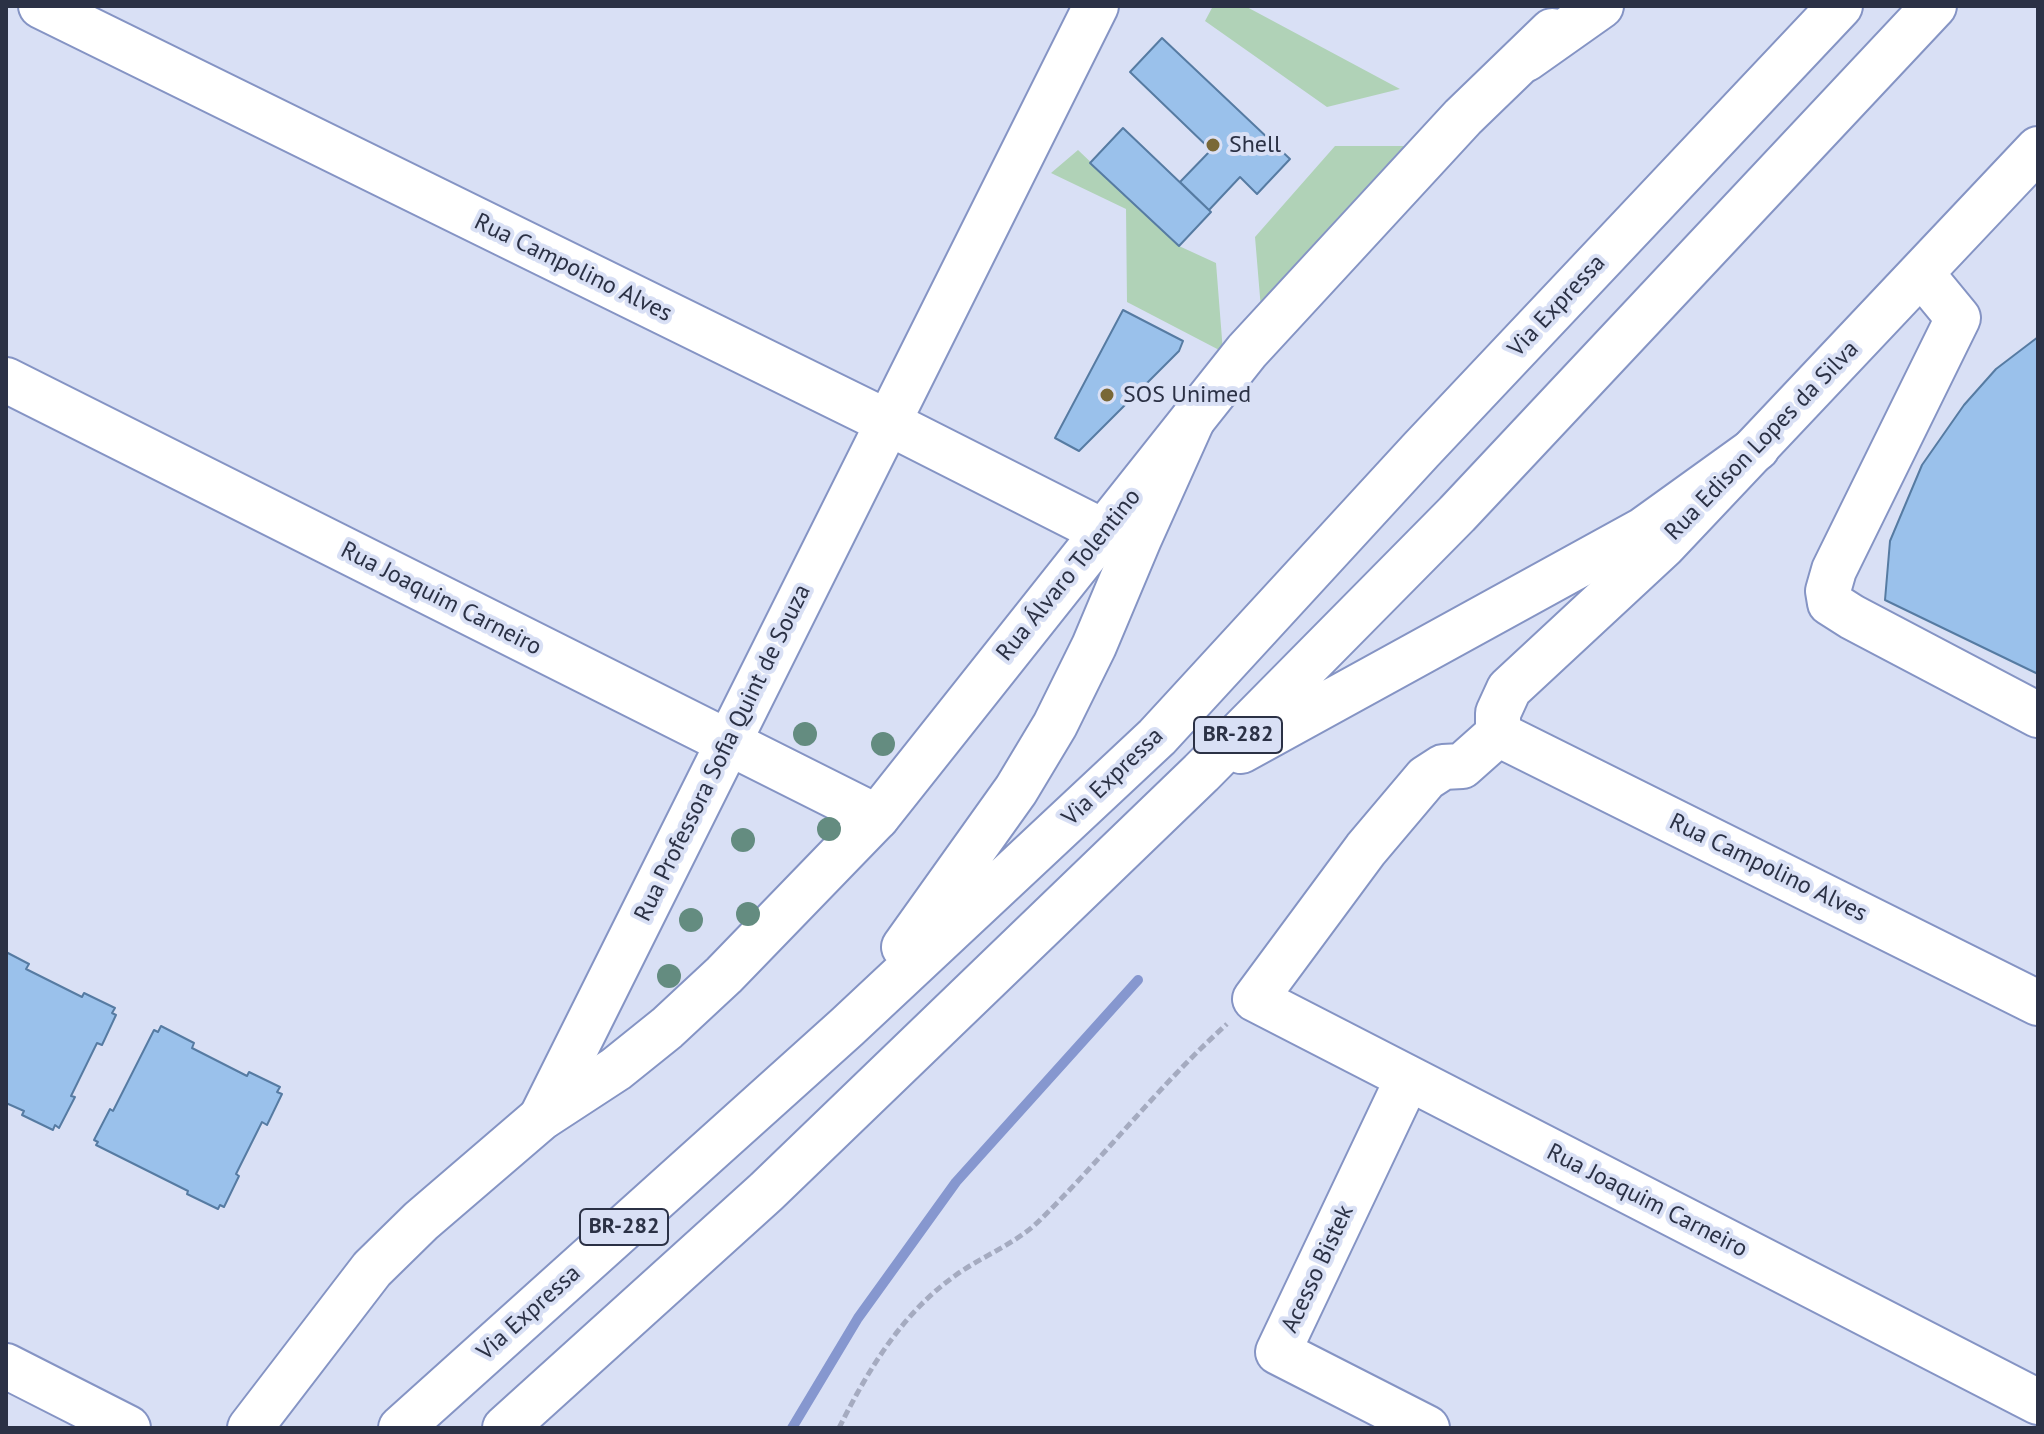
<!DOCTYPE html>
<html>
<head>
<meta charset="utf-8">
<style>
  body { margin:0 }
  #map { position:relative; width:2044px; height:1434px; overflow:hidden; background:#d9e0f5; font-family:"PT Sans",sans-serif }
  canvas { display:block }
  .frame { position:absolute; inset:0; border:8px solid #2b3145; pointer-events:none }
</style>
</head>
<body>
<div id="map">
<canvas width="2044" height="1434"></canvas>
<div class="frame"></div>
</div>
<script>
const g = document.querySelector('canvas').getContext('2d');
g.lineJoin = 'round';
function fillPath(path, color) { g.fillStyle = color; g.fill(path, 'evenodd'); }
function stroke(path, color, width, dash) { g.strokeStyle = color; g.lineWidth = width; g.lineCap = dash ? 'butt' : 'round'; g.setLineDash(dash || []); g.stroke(path); }
function write(font, color, halo, rows, align = 'center') {
  g.font = font + ' "PT Sans",sans-serif'; g.lineWidth = 8; g.setLineDash([]); g.textBaseline = 'middle'; g.strokeStyle = halo; g.fillStyle = color; for (const [text, x, y, turn = 0] of rows) {
    g.save(); g.translate(x, y); g.rotate((+turn || 0) * Math.PI / 180); g.textAlign = isNaN(turn) ? turn : align; if (halo) g.strokeText(text, 0, 0); g.fillText(text, 0, 0); g.restore();
  }
}
fillPath(new Path2D(`
  M1213 6H1245L1400 89 1327 107 1205 21Z
  M1335 146H1406L1261 309 1255 237Z
  M1078 150 1179 246 1216 263 1223 352 1127 302 1126 209 1051 173Z`), '#b0d2b7');
stroke(new Path2D(`
  M792 1428 858 1318 956 1182 1138 980`), '#8697cf', 10);
const building = new Path2D(`
  M1162 38 1290 159 1257 194 1240 177 1209 210 1180 182 1211 150 1130 72Z
  M1123 128 1211 212 1179 246 1090 163Z
  M1123 310 1183 341 1179 351 1079 451 1055 438Z
  M2038 337V674L1885 600 1890 541 1922 465 1964 405 1996 369Z
  M6 952 29 964 26 969 82 997 84 993 115 1008 112 1013 116 1015 102 1045 97 1043 71 1096 75 1097 59 1128 55 1125 53 1130 22 1115 24 1111 6 1103Z
  M161 1026 194 1043 192 1048 247 1076 249 1072 280 1087 277 1092 282 1094 267 1125 262 1122 236 1174 239 1176 224 1207 220 1205 218 1209 187 1194 188 1191 96 1145 98 1142 94 1140 110 1109 113 1111 154 1030 158 1032Z`);
fillPath(building, '#9ac1eb');
stroke(building, '#567ba2', 2);
const minor = new Path2D(`
  M41 6 867 412 1104 532
  M1921 273 1958 318 1834 570 1828 591 1830 603 1852 617 2038 715
  M6 380 877 817
  M1498 734 1462 766 1443 767 1426 778 1366 849 1255 999 2038 1402
  M1498 734V713L1509 689 1663 546 2038 149
  M1498 734 2038 1003
  M1408 1078 1278 1352 1427 1428
  M541 1118 1096 6`);
const major = new Path2D(`
  M6 1366 128 1428
  M250 1428 372 1269 421 1221 541 1118 616 1069 667 1028 724 975 877 817 1247 351 1463 117 1552 31`);
const highway = new Path2D(`
  M1526 59 1601 6
  M1241 751 1643 530 1757 448
  M904 947 1016 790 1055 725 1094 646 1139 539 1192 421
  M401 1428 847 1027 1157 737 1421 450 1840 6
  M505 1428 766 1192 1201 773 1457 514 1934 6`);
stroke(minor, '#8594c4', 48);
stroke(major, '#8594c4', 48);
stroke(highway, '#8594c4', 48);
stroke(new Path2D(`
  M839 1428C868 1370 902 1313 956 1275 984 1255 1018 1243 1042 1218 1106 1155 1160 1084 1227 1024`), '#a5abc0', 5, [8, 4]);
stroke(minor, '#fff', 44);
stroke(major, '#fff', 44);
stroke(highway, '#fff', 44);
g.fillStyle = '#648c80';
for (const [x, y] of [
  [805,734],
  [883,744],
  [829,829],
  [743,840],
  [748,914],
  [691,920],
  [669,976]
]) { g.beginPath(); g.arc(x, y, 12, 0, 2 * Math.PI); g.fill(); }
for (const [x, y, r, color] of [
  [1213,145,8,"#796836"],
  [1107,395,8,"#796836"]
]) { const dot = new Path2D(); dot.arc(x, y, r, 0, 2 * Math.PI); g.fillStyle = color; g.fill(dot); stroke(dot, '#d9e0f5', 3); }
for (const [x, y, w] of [
  [1238,735,88],
  [624,1227,88]
]) { const box = new Path2D(); box.roundRect(x - w / 2, y - 18, w, 36, 6); g.fillStyle = '#d9e0f5'; g.fill(box); stroke(box, '#2b3145', 2); }
write('bold 22px', '#2b3145', null, [
  ["BR-282",1238,735],
  ["BR-282",624,1227]
]);
write('24px', '#2b3145', '#d9e0f5', [
  ["Shell",1229,145],
  ["SOS Unimed",1123,395]
], 'left');
write('24px', '#2b3145', '#d9e0f5', [
  ["Rua Campolino Alves",573,268,26],
  ["Via Expressa",1557,306,-47],
  ["Rua Edison Lopes da Silva",1762,441,-46],
  ["Rua Álvaro Tolentino",1069,575,-51],
  ["Rua Joaquim Carneiro",441,599,27],
  ["Rua Professora Sofia Quint de Souza",723,753,-64],
  ["Via Expressa",1113,777,-44],
  ["Rua Campolino Alves",1768,868,26],
  ["Rua Joaquim Carneiro",1647,1201,27],
  ["Acesso Bistek",1318,1269,-65],
  ["Via Expressa",529,1313,-42]
]);
</script>
</body>
</html>
